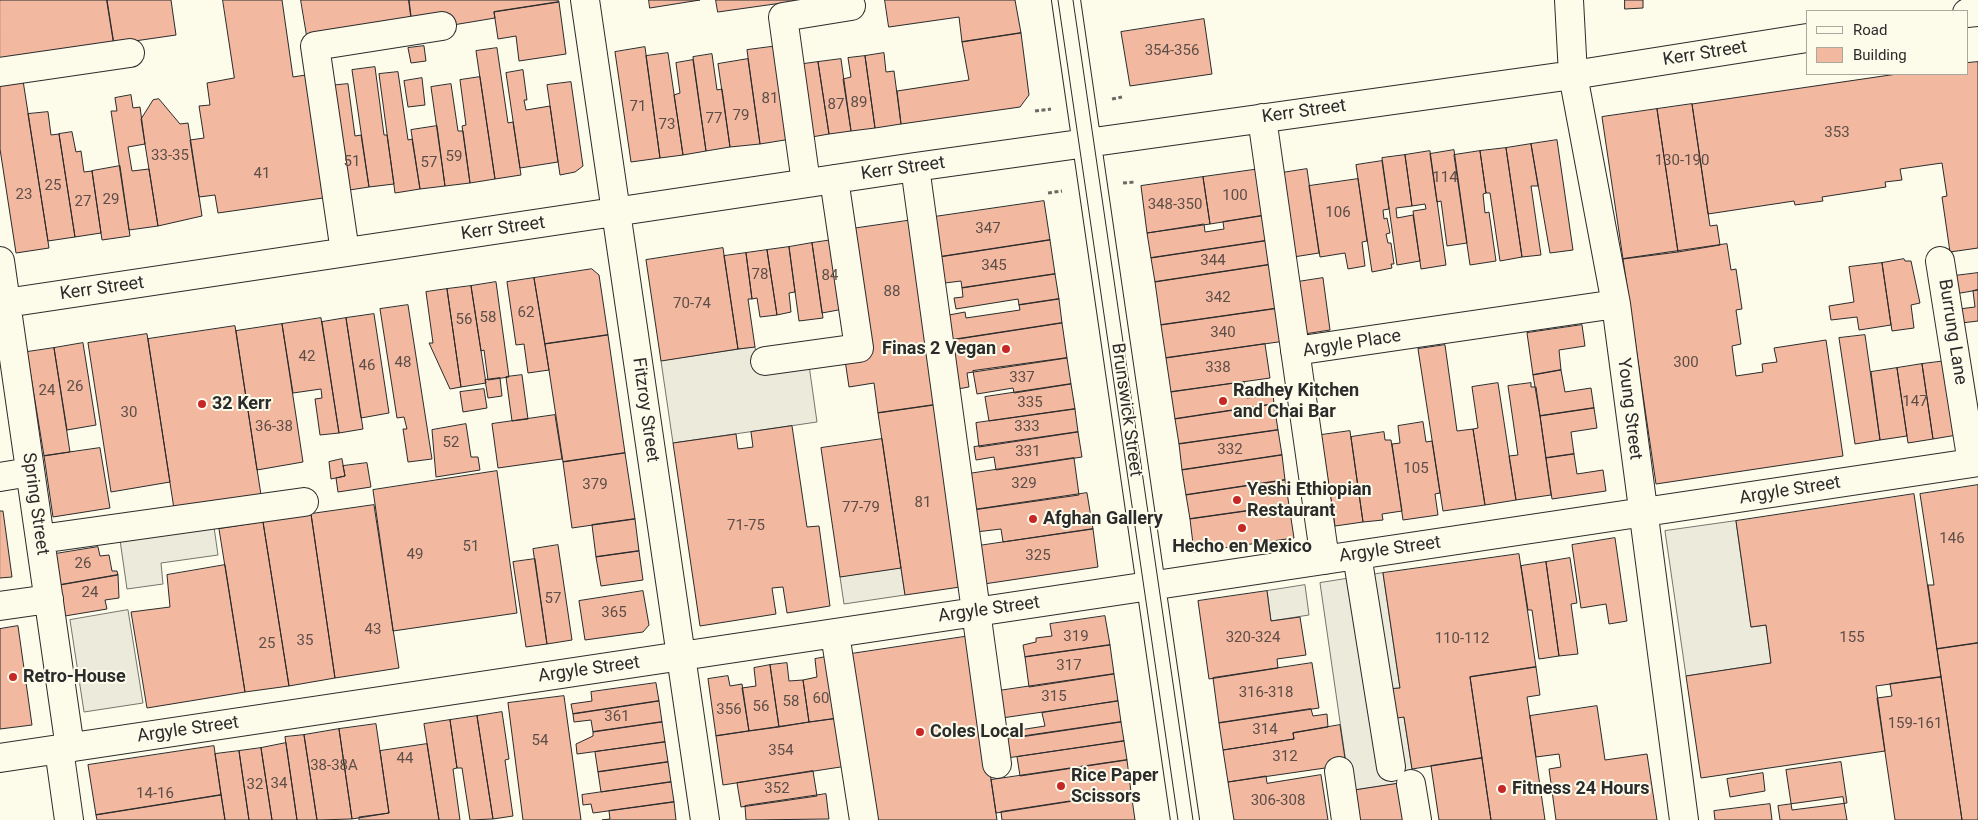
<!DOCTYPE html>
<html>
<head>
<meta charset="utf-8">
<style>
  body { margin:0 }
  #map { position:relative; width:1978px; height:820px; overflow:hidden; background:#fdfbea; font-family:Roboto,sans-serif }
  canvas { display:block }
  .legend { position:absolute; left:1806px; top:10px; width:162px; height:65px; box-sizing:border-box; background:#fdfbea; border:1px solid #a9a89e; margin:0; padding:6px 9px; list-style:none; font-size:15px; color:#2b2b2b }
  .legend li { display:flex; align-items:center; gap:10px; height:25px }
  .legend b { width:25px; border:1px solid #a9a89e }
</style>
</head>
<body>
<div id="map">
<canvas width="1978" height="820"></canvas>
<ul class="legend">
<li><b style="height:6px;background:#fdfbea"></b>Road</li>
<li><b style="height:14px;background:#f2b8a0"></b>Building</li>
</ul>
</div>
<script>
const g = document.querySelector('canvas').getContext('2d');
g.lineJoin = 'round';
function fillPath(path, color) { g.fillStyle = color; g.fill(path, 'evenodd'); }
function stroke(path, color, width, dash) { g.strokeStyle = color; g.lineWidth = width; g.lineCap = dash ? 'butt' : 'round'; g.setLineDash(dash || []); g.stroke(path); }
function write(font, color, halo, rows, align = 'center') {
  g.font = font + ' Roboto,sans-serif'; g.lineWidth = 4; g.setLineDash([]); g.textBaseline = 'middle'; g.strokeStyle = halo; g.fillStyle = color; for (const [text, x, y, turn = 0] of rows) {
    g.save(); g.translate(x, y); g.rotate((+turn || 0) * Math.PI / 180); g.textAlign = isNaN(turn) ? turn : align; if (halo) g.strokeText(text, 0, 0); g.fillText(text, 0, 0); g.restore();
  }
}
const parking = new Path2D(`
  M755 347 759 372 809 365 817 422 673 443 661 361Z
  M1736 521 1751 627 1766 625 1771 663 1686 676 1665 531Z
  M214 527 218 555 161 563 163 584 127 589 120 540Z
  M901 568 905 595 844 604 840 577Z
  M1383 573 1400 688 1387 689 1404 717 1412 769 1402 783 1350 791 1320 583Z
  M1305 585 1309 615 1271 621 1267 591Z
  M128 610 143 703 84 712 70 620Z`);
fillPath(parking, '#eceadb');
stroke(parking, '#74746e', 1);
const building = new Path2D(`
  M0 0H107L114 44 0 62Z
  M107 0H171L176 35 114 44Z
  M223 0H282L293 77 312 74 330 197 218 213 215 195 199 197 190 140 204 138 199 106 210 105 207 83 234 78Z
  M301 0H409L412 24 307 36Z
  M409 0H558L559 2 494 12 495 18 447 26 412 24Z
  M649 0H700L650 8Z
  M716 0H831L796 6V1L718 12Z
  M885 0H1015L1021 33 962 42 959 17 889 27Z
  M1625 0H1643V8L1625 9Z
  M559 2 566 54 519 61 516 36 498 39 494 12Z
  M1204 19 1212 74 1130 86 1121 32Z
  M1021 33 1029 95 1020 107 901 124 897 91 969 80 962 42Z
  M424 46 426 61 411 63 408 48Z
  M778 46 791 139 760 144 747 50Z
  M645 47 660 158 631 162 615 52Z
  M497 48 508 123 513 122 521 175 495 179 476 51Z
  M668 53 683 155 660 158 646 56Z
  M884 53 886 72 894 71 901 124 875 128 865 56Z
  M712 54 717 90 722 89 730 147 706 151 693 57Z
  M865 56 875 128 851 131 843 79 851 77 848 58Z
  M748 59 760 144 730 147 718 64Z
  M841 59 851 131 829 134 818 62Z
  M693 60 706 151 683 155 674 95 680 93 676 63Z
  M818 62 829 134 806 138 796 65Z
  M1978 62V248L1950 252 1942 197 1947 196 1942 163 1900 169 1902 180 1885 182 1886 187 1822 197 1823 201 1795 205 1794 201 1708 214 1692 104 1897 74H1967V63Z
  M375 67 384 135H387L394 184 369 187 352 70Z
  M523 70 527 100H524L526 110 550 106 558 162 520 168 506 73Z
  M398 72 408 140 412 139 420 189 395 193 379 74Z
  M22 74 49 248 16 253 0 149V78Z
  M480 77 495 179 470 183 462 126 466 125 460 80Z
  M422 78 425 105 408 107 404 81Z
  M571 82 583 166 575 172 560 175 547 85Z
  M348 84 355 136 361 135 369 187 343 191 328 86Z
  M451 84 458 131H463L470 183 445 186 431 87Z
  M131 95 133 108 140 107 145 144 128 147 132 171 149 169 158 226 129 230 111 111H117L115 98Z
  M159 99 180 124 188 123 202 216 158 226 141 119 153 100Z
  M1692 104 1710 226 1717 225 1720 245 1678 252 1657 109Z
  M1657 109 1678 252 1623 259 1602 117Z
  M48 112 51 135 59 134 75 237 48 241 28 114Z
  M437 126 445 186 420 189 411 130Z
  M72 132 76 152 81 151 84 172 92 171 101 233 75 237 59 134Z
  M1557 140 1573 250 1550 253 1531 144Z
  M1531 144 1538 186H1531L1541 255 1522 257 1506 148Z
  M1506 148 1522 257 1500 261 1490 193H1486L1480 151Z
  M1454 150 1467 243 1447 246 1441 201 1437 202 1430 154Z
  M1430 151 1446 265 1421 269 1413 211 1426 209 1425 204 1412 206 1405 155Z
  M1480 151 1486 193 1483 194 1485 213 1489 212 1496 261 1470 265 1454 155Z
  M1405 155 1412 206 1396 208 1397 218 1413 215 1420 261 1397 265 1382 158Z
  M1382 161 1389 209 1383 210 1384 219 1387 218 1390 233 1386 234 1388 243H1391L1394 264H1391L1392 268 1372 272 1356 165Z
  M120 166 130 236 102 240 92 171Z
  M1260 169 1267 215 1210 224 1203 177Z
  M1307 169 1319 253 1287 258 1275 174Z
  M1203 177 1210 224 1147 233 1141 186Z
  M1358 179 1367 241 1362 242 1365 266 1348 269 1345 253 1320 257 1309 186Z
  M1044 201 1050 240 933 258 927 218Z
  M1267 215 1271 240 1151 258 1147 233 1204 224 1205 232 1224 229 1223 222Z
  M913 220 941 404 878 413 874 383 849 387 845 360 851 229Z
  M839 239 849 308 822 313 812 243Z
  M1050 240 1055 274 962 288 961 281 937 284 933 258Z
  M1271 240 1274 264 1155 282 1151 258Z
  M812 243 823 318 799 321 789 247Z
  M1727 244 1731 270 1736 269 1742 309 1736 310 1741 344 1732 346 1736 376 1763 372 1762 364 1777 362 1774 348 1826 340 1843 456 1656 484 1623 259Z
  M789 247 795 292 789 293 791 312 777 315 767 250Z
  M723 248 738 349 661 361 646 260Z
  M767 250 777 315 760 317 757 298 752 299 746 253Z
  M746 253 752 299H748L755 347 738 349 724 256Z
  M1904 259 1905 261H1911L1920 303 1911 305 1914 328 1892 331 1882 263Z
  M1882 263 1891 325 1859 330 1857 317 1831 320 1829 306 1854 302 1849 267Z
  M1274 264 1280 308 1161 325 1155 282Z
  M592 269 599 275 608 335 545 344 534 278Z
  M1978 273V290L1949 295 1946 277Z
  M1055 274 1059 299 1019 305 1018 299 956 309 954 298 963 297 962 288Z
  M534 278 549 370 528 373 524 344 516 345 507 282Z
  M1323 278 1330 330 1298 335 1291 283Z
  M496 282 509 377 488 380 484 350 481 351 471 286Z
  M471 286 486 383 461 387 447 289Z
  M447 289 461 387 450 389 429 343H433L426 292Z
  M1978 290V321L1953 324 1951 310 1975 307 1973 291Z
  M1059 299 1062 323 952 340 949 315 965 312 966 318 1020 310 1019 305Z
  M408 305 432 459 408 462 403 429H407L404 417 397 418 380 309Z
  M1280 308 1285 341 1166 358 1161 325Z
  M374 314 389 413 361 418 346 318Z
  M321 318 339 433 320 435 315 399 322 398 321 389 293 393 282 324Z
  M346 318 363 429 339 433 322 322Z
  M1062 323 1067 358 967 373 969 387 952 390 945 341Z
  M282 324 303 462 257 470 236 331Z
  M1582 325 1585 346 1559 350 1561 370 1533 375 1527 333Z
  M235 326 261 495 174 509 148 339Z
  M147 334 170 482 111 492 88 343Z
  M608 335 625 453 563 462 545 344Z
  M1865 335 1880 440 1855 444 1839 338Z
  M83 343 96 425 67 430 54 348Z
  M1265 344 1270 378 1171 392 1166 358Z
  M1445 345 1457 431 1473 429 1485 505 1443 511 1418 349Z
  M54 348 70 452 44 456 27 352Z
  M1067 358 1071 384 1014 393 1013 388 977 394 973 371Z
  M1946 361 1957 435 1933 439 1922 364Z
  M1922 364 1933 439 1908 443 1897 368Z
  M1897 368 1907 436 1880 440 1871 372Z
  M1561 370 1565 392 1591 388 1594 408 1540 416 1533 375Z
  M522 375 528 419 512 421 506 377Z
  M500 378 502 396 488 398 485 380Z
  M1244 382 1247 398 1273 394 1274 404 1175 419 1171 392Z
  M1498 383 1516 500 1485 505 1473 429 1478 428 1472 387Z
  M1531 383V387H1536L1551 495 1516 500 1509 456 1518 455 1508 386Z
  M1071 384 1075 409 989 421 985 397Z
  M484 389 487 408 463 412 460 392Z
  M941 404 967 586 905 595 878 413Z
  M1274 404 1278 430 1179 444 1175 419Z
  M1594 408 1597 428 1571 432 1574 454 1546 458 1540 416Z
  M1075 409 1078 432 979 447 976 423Z
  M555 415 562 459 498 468 492 424Z
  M1423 422 1426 442 1432 441 1440 493 1435 494 1438 515 1403 520 1392 444 1400 443 1398 426Z
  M466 424 471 457H478L480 470 436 477 432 430Z
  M792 426 807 527 819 526 830 606 787 613 783 587 772 588 776 614 700 626 673 443 736 434 738 449 753 447 751 432Z
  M1278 430 1282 455 1182 470 1179 444Z
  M1350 431 1363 522 1335 526 1321 435Z
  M1078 432 1082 457 996 470 994 457 976 460 974 447Z
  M1384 432 1385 440H1391L1402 511 1382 514 1383 520 1363 522 1351 437Z
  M882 439 901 568 840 577 821 448Z
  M100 448 110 508 53 517 44 456Z
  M625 453 635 519 572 528 563 462Z
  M1574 454 1577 474 1603 470 1606 491 1552 499 1546 458Z
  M1282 455 1285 480 1186 495 1182 470Z
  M1074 458 1079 495 973 510 968 474Z
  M342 459 345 476 331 479 329 462Z
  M367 463 371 487 338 492 336 478 345 476 343 466Z
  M497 471 517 613 393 631 373 490Z
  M1285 480 1289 505 1190 519 1186 495Z
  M1978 485V643L1937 649 1928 585H1934L1920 494Z
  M1087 493 1093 529 1003 542 1001 529 976 532 973 510Z
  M1914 494 1941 677 1876 686 1885 751 1701 778 1686 676 1771 663 1766 625 1751 627 1736 521Z
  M374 505 399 668 335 678 311 514Z
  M1289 505 1294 538 1194 552 1190 519Z
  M0 511H3L12 577 0 578Z
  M311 514 335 678 289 686 263 522Z
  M635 519 639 551 596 557 592 525Z
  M263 522 289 686 245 692 219 529Z
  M1093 529 1098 567 984 584 978 546Z
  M1615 538 1627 621 1609 624 1606 604 1581 608 1572 545Z
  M558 545 572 640 547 644 533 549Z
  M98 547 100 556 109 555 112 571H117L118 575 60 585 55 554Z
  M639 551 643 580 601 586 596 557Z
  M1519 554 1536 667 1470 677 1482 758 1412 769 1404 717 1391 719 1386 689 1400 688 1383 573Z
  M1570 558 1577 603 1571 604 1578 654 1559 656 1546 562Z
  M535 559 547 644 526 647 513 562Z
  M1546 562 1559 656 1539 659 1532 610H1528L1521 566Z
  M225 565 245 692 147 708 131 612 170 607 167 575Z
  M118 575 119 598 105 600 107 609 65 616 60 585Z
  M643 591 649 625 643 632 585 640 579 601Z
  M1267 591 1271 621 1300 617 1306 655 1277 659 1278 668 1209 679 1198 601Z
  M1105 616 1110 645 1025 657 1023 645 1036 642V638L1052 636 1050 624Z
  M18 626 32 725 0 729V629Z
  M970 636 997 820H869L844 655Z
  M1978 643V820H1962L1937 649Z
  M1110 645 1114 674 1029 687 1025 657Z
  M831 656 840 718 809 722 803 680 817 677 815 659Z
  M787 663 789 681 803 680 809 722 779 727 770 665Z
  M1312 663 1319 708 1219 723 1213 678Z
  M770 665 779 727 749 731 742 688 756 686 754 668Z
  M1536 667 1540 695 1527 697 1545 820H1491L1470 677Z
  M1114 674 1118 701 995 719 991 692Z
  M728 676 730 686 742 684 749 731 716 736 708 679Z
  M1941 677 1962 820H1895L1877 698 1892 696 1890 684Z
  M656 683 659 701 573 714 571 704 592 701 591 692Z
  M564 696 581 820H523L508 703Z
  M659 701 662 722 593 732 591 720 574 722 573 714Z
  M1118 701 1121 722 1014 738 1013 731 1045 726 1042 713Z
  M1597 706 1605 760 1647 754 1657 820H1556L1549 769 1561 767 1559 754 1536 757 1530 716Z
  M1311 709 1313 716 1327 714 1328 727 1293 733 1294 739 1223 750 1219 723Z
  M502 712 509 759 505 760 513 816 493 819 477 716Z
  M477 716 493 819 470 820 462 768H457L450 720Z
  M840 718 847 766 723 785 716 736Z
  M450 720 457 768 453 769 460 820H439L424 724Z
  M662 722 665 742 577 754 576 744 593 736V732Z
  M1121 722 1124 741 1000 759 998 740Z
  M376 724 389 813 352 819 339 729Z
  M1340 725 1346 765 1228 782 1223 750 1294 739 1293 733Z
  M339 729 352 819 317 820 304 735Z
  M304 735 317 820H297L285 737Z
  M1124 741 1127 760 1020 776 1017 757Z
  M665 742 668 762 598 772 595 752Z
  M286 743 297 820H272L261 748Z
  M427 744 439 820H359V817L389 813 380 751Z
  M214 746 221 795 96 815 88 765Z
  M261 748 272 820H249L239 751Z
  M239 751 249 820H225L215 754Z
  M1482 758 1491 820H1439L1431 766Z
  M1127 760 1131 792 996 813 991 780Z
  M668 762 671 782 601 792 598 772Z
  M1841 762 1847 803 1792 810 1786 770Z
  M813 771 817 796 741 807 737 783Z
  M1763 773 1765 791 1730 797 1727 779Z
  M1321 775 1328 820H1234L1228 782 1266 776 1267 783Z
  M671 782 674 802 593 813 591 804 583 805 582 795Z
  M1402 783 1407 820H1354L1350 791Z
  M1131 792 1135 820H1002L1001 812Z
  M826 794 829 819 746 820 745 806Z
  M221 795 225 820H97L96 815Z
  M1843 797 1847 820H1780L1778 806Z
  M674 802 676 820H602L610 819 609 811Z
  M1770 804 1772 820H1715L1714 811Z`);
fillPath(building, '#f2b8a0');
stroke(building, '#2b2b2b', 1);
const minor = new Path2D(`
  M585 0 705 820
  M1066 0 1185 820
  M1569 0 1573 75 1616 304 1684 820
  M1967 13 1978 12
  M0 72 130 53
  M1262 118 1325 560
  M915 167 997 764
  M806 183 783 17 851 6
  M345 252 315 46 442 26
  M0 261 70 748
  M1940 261 1972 463
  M0 304 915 167 1573 75 1807 38
  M1295 351 1616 304
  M765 361 859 348 834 179
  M0 477 30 472
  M40 539 304 502
  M1357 555 1391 767
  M0 606 49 599
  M835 634 864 820
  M59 749 69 820
  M0 758 1978 462
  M1339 771 1346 820
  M1411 784 1417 820`);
stroke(minor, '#2b2b2b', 30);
stroke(new Path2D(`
  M1112 99 1122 97
  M1035 111 1051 109
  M1123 183 1135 182
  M1048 193 1062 191`), '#6a6964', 3, [4, 2.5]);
stroke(minor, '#fdfbea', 28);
stroke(new Path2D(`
  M1058 0 1178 820
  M1073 0 1193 820`), '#2b2b2b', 1);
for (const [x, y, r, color] of [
  [1006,349,5,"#c62828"],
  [1223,401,5,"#c62828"],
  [202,404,5,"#c62828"],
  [1237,500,5,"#c62828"],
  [1033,519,5,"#c62828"],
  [1242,528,5,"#c62828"],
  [13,677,5,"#c62828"],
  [920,732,5,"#c62828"],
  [1061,786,5,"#c62828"],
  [1502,789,5,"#c62828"]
]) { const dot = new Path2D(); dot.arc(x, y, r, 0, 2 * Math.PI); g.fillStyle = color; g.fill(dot); stroke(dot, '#fdfbea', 2); }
write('15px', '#5d4e48', null, [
  ["354-356",1172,51],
  ["81",770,99],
  ["89",859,103],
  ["87",836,105],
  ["71",638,107],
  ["79",741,116],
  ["77",714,119],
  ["73",667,125],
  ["353",1837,133],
  ["33-35",170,156],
  ["59",454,157],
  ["130-190",1682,161],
  ["51",352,162],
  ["57",429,163],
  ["41",262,174],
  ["114",1445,178],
  ["25",53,186],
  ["23",24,195],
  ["100",1235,196],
  ["29",111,200],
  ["27",83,202],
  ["348-350",1175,205],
  ["106",1338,213],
  ["347",988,229],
  ["344",1213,261],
  ["345",994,266],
  ["78",760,275],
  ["84",830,276],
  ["88",892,292],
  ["342",1218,298],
  ["70-74",692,304],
  ["62",526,313],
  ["58",488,318],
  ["56",464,320],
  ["340",1223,333],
  ["42",307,357],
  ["48",403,363],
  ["300",1686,363],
  ["46",367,366],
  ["338",1218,368],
  ["337",1022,378],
  ["26",75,387],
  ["24",47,391],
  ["147",1915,402],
  ["335",1030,403],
  ["30",129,413],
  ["36-38",274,427],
  ["333",1027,427],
  ["52",451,443],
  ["332",1230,450],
  ["331",1028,452],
  ["105",1416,469],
  ["329",1024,484],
  ["379",595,485],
  ["81",923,503],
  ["77-79",861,508],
  ["71-75",746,526],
  ["146",1952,539],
  ["51",471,547],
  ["49",415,555],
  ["325",1038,556],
  ["26",83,564],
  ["24",90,593],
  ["57",553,599],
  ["365",614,613],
  ["43",373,630],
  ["319",1076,637],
  ["320-324",1253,638],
  ["155",1852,638],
  ["110-112",1462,639],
  ["35",305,641],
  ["25",267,644],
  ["317",1069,666],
  ["316-318",1266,693],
  ["315",1054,697],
  ["60",821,699],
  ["58",791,702],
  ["56",761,707],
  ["356",729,710],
  ["361",617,717],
  ["159-161",1915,724],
  ["314",1265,730],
  ["54",540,741],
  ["354",781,751],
  ["312",1285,757],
  ["44",405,759],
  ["38-38A",334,766],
  ["34",279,784],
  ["32",255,785],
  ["352",777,789],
  ["14-16",155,794],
  ["306-308",1278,801]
]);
write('18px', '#2b2b2b', '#fdfbea', [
  ["Kerr Street",1705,54,-9],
  ["Kerr Street",1304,112,-8],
  ["Kerr Street",903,169,-8],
  ["Kerr Street",503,229,-8],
  ["Kerr Street",102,289,-8],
  ["Burrung Lane",1952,332,81],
  ["Argyle Place",1352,344,-9],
  ["Young Street",1629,409,83],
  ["Fitzroy Street",645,410,82],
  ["Brunswick Street",1126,410,82],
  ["Argyle Street",1790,491,-9],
  ["Spring Street",35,504,82],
  ["Argyle Street",1390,550,-8],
  ["Argyle Street",989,610,-8],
  ["Argyle Street",589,670,-8],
  ["Argyle Street",188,730,-8]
]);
write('bold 18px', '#2b2b2b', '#fdfbea', [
  ["Finas 2 Vegan",996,349,"right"],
  ["Radhey Kitchen",1233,391],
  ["and Chai Bar",1233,412],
  ["32 Kerr",212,404],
  ["Yeshi Ethiopian",1247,490],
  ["Restaurant",1247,511],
  ["Afghan Gallery",1043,519],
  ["Hecho en Mexico",1242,547,"center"],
  ["Retro-House",23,677],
  ["Coles Local",930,732],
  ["Rice Paper",1071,776],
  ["Scissors",1071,797],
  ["Fitness 24 Hours",1512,789]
], 'left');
</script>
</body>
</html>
